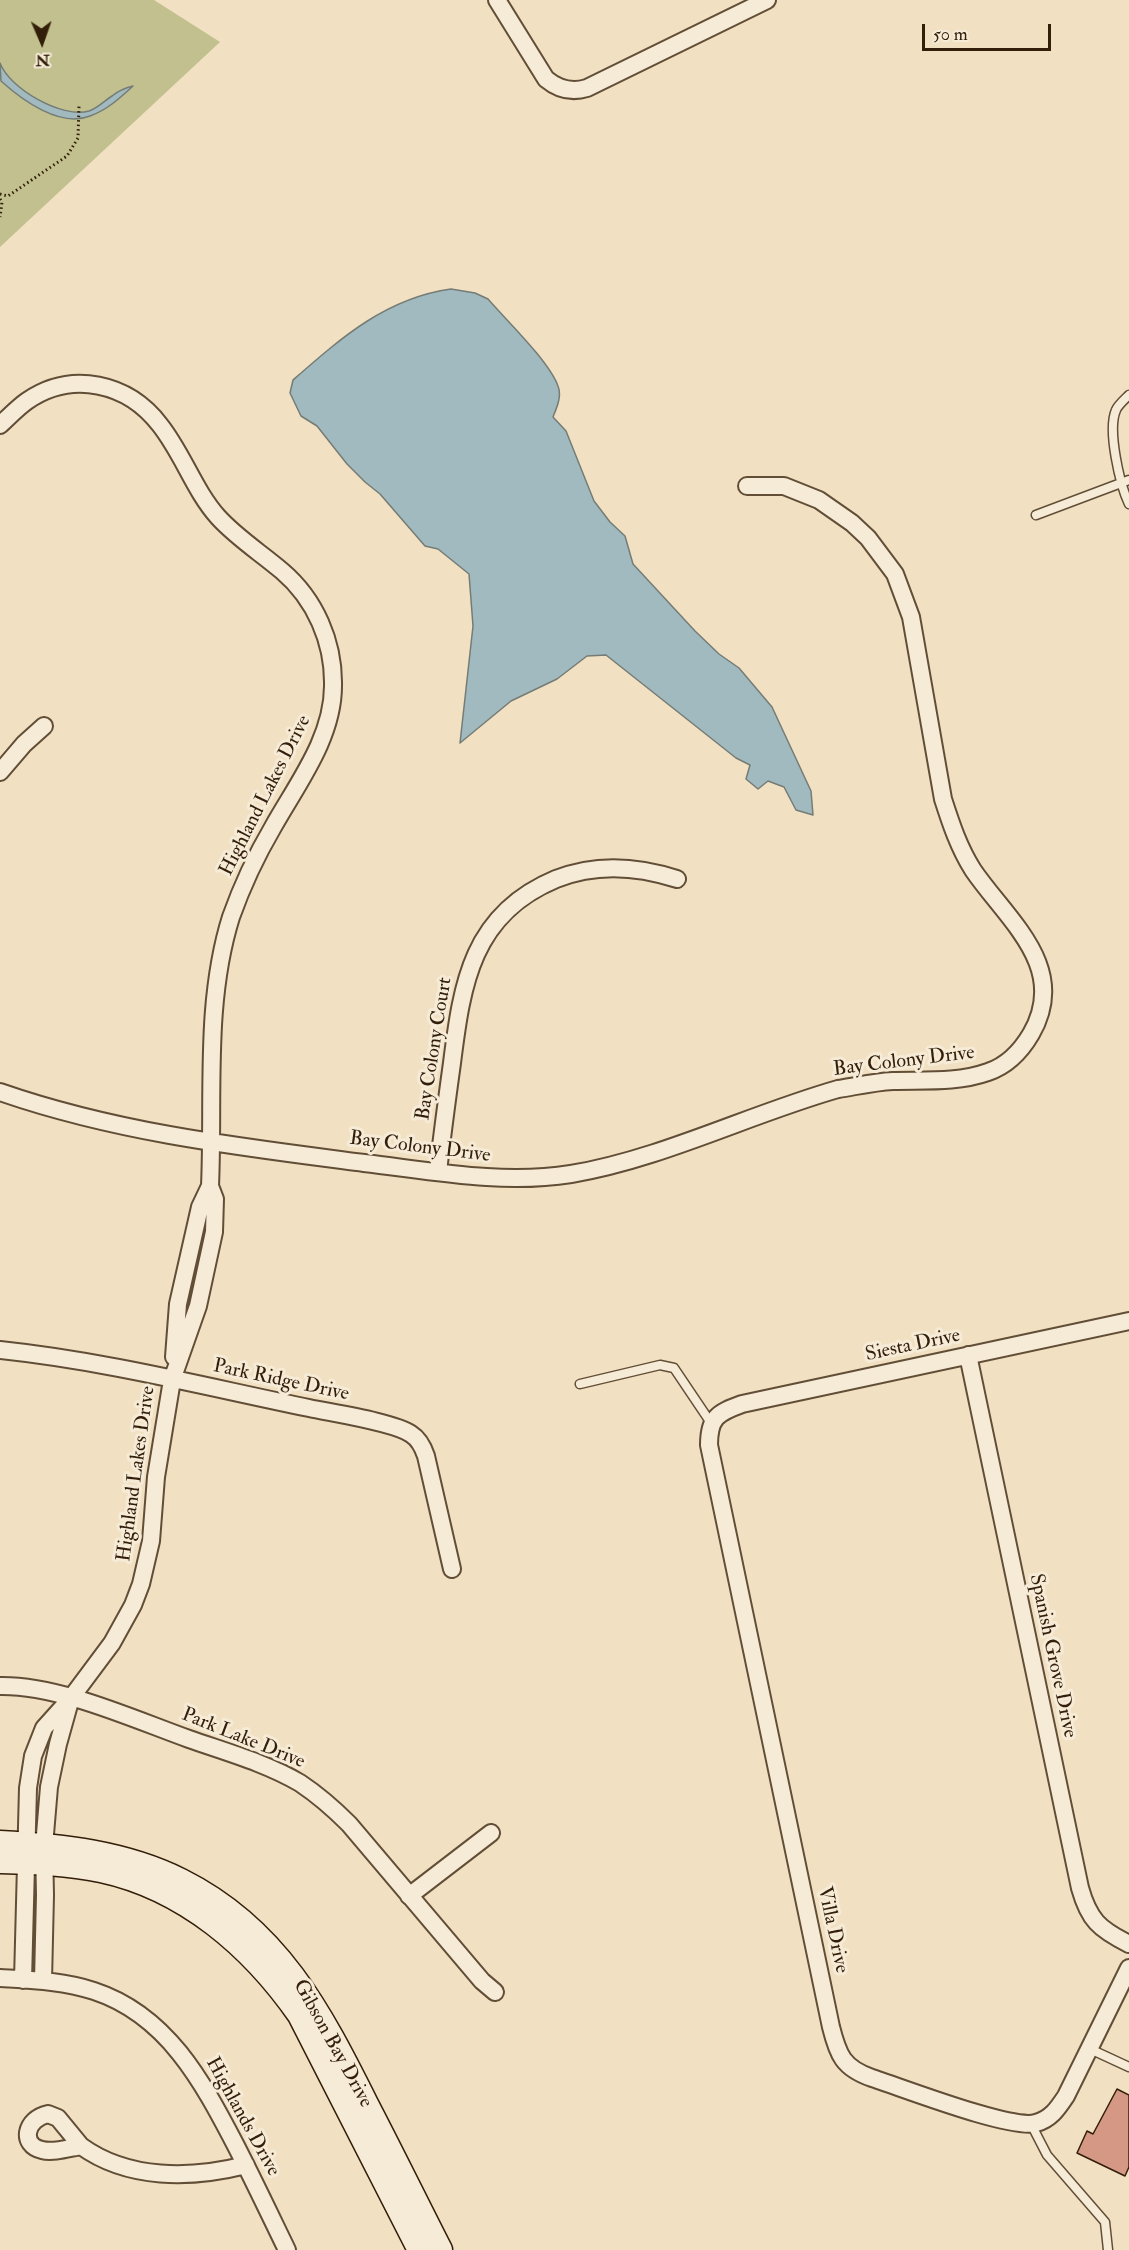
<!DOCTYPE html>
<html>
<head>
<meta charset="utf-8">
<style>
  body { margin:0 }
  #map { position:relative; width:1129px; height:2250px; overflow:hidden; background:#f1e0c1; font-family:"IM FELL Double Pica",serif }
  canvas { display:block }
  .north { position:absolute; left:12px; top:12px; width:60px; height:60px; -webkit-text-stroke:4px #f6ebd7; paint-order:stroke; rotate:178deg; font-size:16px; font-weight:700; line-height:24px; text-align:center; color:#321e09 }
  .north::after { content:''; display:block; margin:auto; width:21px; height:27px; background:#321e09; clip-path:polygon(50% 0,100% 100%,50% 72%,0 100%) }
  .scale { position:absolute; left:922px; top:24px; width:129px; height:27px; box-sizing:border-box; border:3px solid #321e09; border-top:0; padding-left:8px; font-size:18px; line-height:21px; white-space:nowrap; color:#321e09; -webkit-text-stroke:4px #f6ebd7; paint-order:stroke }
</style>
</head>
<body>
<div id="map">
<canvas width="1129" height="2250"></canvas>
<div class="north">N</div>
<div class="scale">50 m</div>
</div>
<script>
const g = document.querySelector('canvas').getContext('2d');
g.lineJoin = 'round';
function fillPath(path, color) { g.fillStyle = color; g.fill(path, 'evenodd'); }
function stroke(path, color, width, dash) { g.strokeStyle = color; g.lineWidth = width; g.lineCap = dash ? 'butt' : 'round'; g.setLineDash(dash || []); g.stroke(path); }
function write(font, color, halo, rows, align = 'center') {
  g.font = font + ' "IM FELL Double Pica",serif'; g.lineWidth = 6; g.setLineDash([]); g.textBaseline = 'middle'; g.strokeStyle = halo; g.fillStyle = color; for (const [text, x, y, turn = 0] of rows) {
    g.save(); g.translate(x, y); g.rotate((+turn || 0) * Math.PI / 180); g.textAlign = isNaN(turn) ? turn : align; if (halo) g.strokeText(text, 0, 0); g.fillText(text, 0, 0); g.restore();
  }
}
fillPath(new Path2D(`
  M0 0H154L220 42 0 247Z`), '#c1c08e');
const water = new Path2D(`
  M0 63C9 88 62 119 89 111 98 108 104 101 112 96 118 91 125 88 133 86 120 98 107 110 90 116 60 128 22 100 1 81Z
  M451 289 475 293 488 299C506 320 549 361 558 386 562 396 557 407 553 417L566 431 594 501 610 522 625 536 633 564 695 631 719 654 739 668 772 707 811 791 813 815 796 810 784 787 768 781 758 789 746 779 750 765 736 758 606 655 587 656 557 679 511 701 460 743 473 626 469 574 438 549 425 546 380 494 365 482 347 464 317 426 301 416 290 393 293 380C341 338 386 298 451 289Z`);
fillPath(water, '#a1babf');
stroke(water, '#757c76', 1.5);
const building = new Path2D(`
  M1117 2089 1129 2095V2167L1125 2176 1077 2153 1087 2131 1093 2134Z`);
fillPath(building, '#d59884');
stroke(building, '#321e09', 1.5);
const lane = new Path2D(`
  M1129 395C1125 399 1118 405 1116 410 1107 430 1120 485 1129 504
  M1036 515 1129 480
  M580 1384 660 1365 674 1368 711 1423
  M1090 2049 1129 2067
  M1031 2124 1047 2155 1105 2222 1108 2250`);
const street = new Path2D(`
  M497 0 546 79C558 89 571 93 587 88L767 0
  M0 425C9 417 17 408 27 401 72 370 128 383 160 425 183 454 194 490 218 517 237 538 261 553 282 571 315 599 334 642 333 686 333 738 297 784 273 827 256 856 242 886 231 917 204 1003 214 1097 210 1186L215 1199 214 1232 198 1306 172 1380 156 1477 151 1541 141 1584 133 1605 112 1643 71 1698 44 1728 33 1756 28 1788 23 1980
  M0 772 24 744 44 726
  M0 1092C118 1133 240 1147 364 1163 432 1171 502 1185 571 1174 661 1159 750 1114 838 1089 857 1086 874 1082 893 1081 924 1080 957 1083 988 1072 1006 1066 1021 1051 1031 1034 1070 967 1007 920 973 870 959 848 951 824 943 799L911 617 895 574 868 538 852 523 819 500 784 486H747
  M438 1172C442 1136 447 1099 452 1063 462 983 472 914 556 879 596 863 637 866 677 879
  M1129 1321 742 1404C717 1413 709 1418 709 1445L831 2027C838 2055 843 2068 872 2078 903 2088 1011 2130 1036 2123 1051 2119 1058 2108 1066 2096L1129 1968
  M0 1350C105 1361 207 1387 309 1408 332 1413 394 1422 411 1434 419 1439 423 1447 426 1456L452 1569
  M968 1355 1080 1888C1089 1920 1099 1929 1129 1944
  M174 1357 178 1304 200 1207 210 1186
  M0 1686C59 1685 133 1719 189 1739 226 1752 266 1763 300 1783 318 1795 334 1809 349 1824L482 1981 495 1992
  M409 1896 491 1833
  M0 1978C32 1980 63 1981 94 1991 167 2015 202 2081 235 2144 253 2179 270 2215 287 2250
  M43 1981 45 1895 44 1846 49 1787 58 1744 70 1701
  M48 2114 58 2118 81 2146C69 2148 53 2153 42 2150 20 2145 25 2119 48 2114Z
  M81 2146C128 2180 191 2179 246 2165`);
const secondary = new Path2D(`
  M0 1843C62 1846 125 1853 181 1881 277 1929 320 2012 366 2104 391 2152 415 2201 440 2250
  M0 1861C34 1862 68 1863 101 1870 185 1888 252 1946 300 2015L420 2250`);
stroke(lane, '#624e37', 11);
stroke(street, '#624e37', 20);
stroke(secondary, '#321e09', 27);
stroke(new Path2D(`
  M0 194 8 196 67 156 78 138 79 106
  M0 199 2 202 0 217`), '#321e09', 3, [1.5, 3]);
stroke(lane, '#f6ebd7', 8);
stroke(street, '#f6ebd7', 16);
stroke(secondary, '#f6ebd7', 24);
write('20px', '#321e09', '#f6ebd7', [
  ["Highland Lakes Drive",266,796,-63],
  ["Bay Colony Court",435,1049,-81],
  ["Bay Colony Drive",904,1062,-7],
  ["Bay Colony Drive",420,1148,7],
  ["Siesta Drive",913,1346,-12],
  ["Park Ridge Drive",281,1381,12],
  ["Highland Lakes Drive",137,1474,-82],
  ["Spanish Grove Drive",1052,1656,78],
  ["Park Lake Drive",243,1739,22],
  ["Villa Drive",832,1930,78],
  ["Gibson Bay Drive",332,2044,61],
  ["Highlands Drive",242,2117,61]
]);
</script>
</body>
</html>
